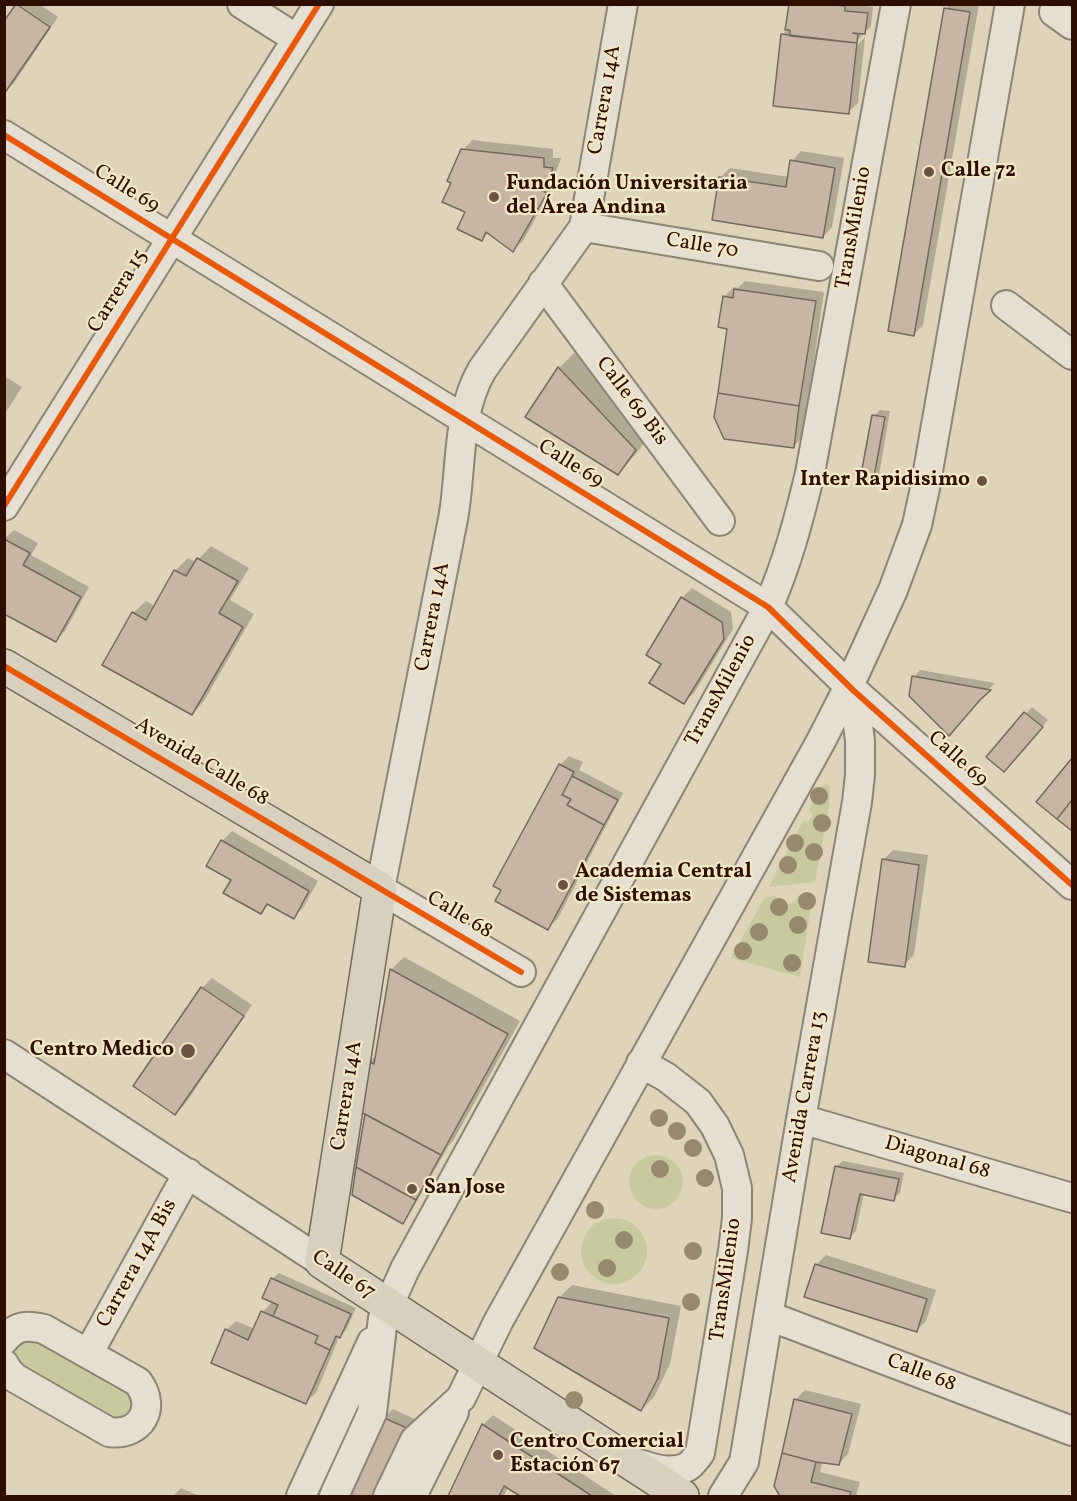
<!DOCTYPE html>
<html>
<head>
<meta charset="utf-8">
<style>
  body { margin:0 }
  #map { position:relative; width:1077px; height:1501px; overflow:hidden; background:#ded4b9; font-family:Vollkorn,serif }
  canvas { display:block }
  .frame { position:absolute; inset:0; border:6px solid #2d0e00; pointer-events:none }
</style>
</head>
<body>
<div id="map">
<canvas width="1077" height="1501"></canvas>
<div class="frame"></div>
</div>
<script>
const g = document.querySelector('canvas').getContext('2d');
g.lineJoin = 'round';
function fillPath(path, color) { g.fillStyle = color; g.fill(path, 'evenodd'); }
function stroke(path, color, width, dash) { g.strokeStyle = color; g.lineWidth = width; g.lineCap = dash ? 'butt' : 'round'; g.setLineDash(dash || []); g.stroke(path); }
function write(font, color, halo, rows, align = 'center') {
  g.font = font + ' Vollkorn,serif'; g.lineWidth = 4.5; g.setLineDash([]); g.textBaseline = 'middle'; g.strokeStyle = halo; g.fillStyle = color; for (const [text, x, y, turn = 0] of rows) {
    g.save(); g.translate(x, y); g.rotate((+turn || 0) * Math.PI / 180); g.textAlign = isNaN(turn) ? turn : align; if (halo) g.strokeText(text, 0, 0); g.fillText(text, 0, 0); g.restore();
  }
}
fillPath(new Path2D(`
  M827 783 830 786 829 807 815 882 769 887 803 821 807 822 813 816 809 810 823 785Z
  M813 893 800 977 731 958 765 897 775 896 779 901 788 904 795 901 800 894Z
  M629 1182a27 27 0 1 1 54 0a27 27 0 1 1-54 0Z
  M581 1251a33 33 0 1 1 66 0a33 33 0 1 1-66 0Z
  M22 1332 138 1394 127 1427 19 1373 8 1343Z`), '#c9c99f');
fillPath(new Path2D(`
  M17 4H39L58 17 14 83 4 92V23Z
  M790 4H850L873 7 871 26 850 48 853 50 865 37 858 103 848 112 782 35 787 30Z
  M950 4H979L923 325 914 334 946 9Z
  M472 140 553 149V158H561L554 178 551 181 555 183 523 241 513 250 489 232 482 239 453 182 463 150Z
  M801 151 844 158 832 227 823 237 721 177 730 168 789 177 792 161Z
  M745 281 824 292 803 437 793 447 729 327 724 297 734 287 738 288Z
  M577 350 653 431 635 455 617 473 559 368Z
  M4 376 22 387 4 415Z
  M880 410 890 411 879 475 872 481 874 416Z
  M14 530 38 543 31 555 89 587 65 631 55 641 4 612V539Z
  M211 546 249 568 230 600 254 614 204 701 192 714 133 613 146 601 155 606 175 571 188 558 196 562Z
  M692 588 731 612 733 629 694 693 684 702 663 664 682 598Z
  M920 670 995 683 984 694 914 677Z
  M1032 707 1048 720 1010 764 988 756Z
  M569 756 583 762 579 770 623 793 558 918 548 928 560 765Z
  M1072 760V829L1038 802Z
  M232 831 318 881 303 908 293 917 269 904 261 912 233 879 222 841Z
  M893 850 928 855 914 955 904 965 883 860Z
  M404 957 520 1021 453 1141 449 1145 409 1215 403 1222 367 1113 369 1062 377 1054 391 970Z
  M212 978 252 1005 185 1104 175 1113 135 1086 202 988Z
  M843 1161 904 1173 900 1193 893 1199 864 1193 856 1231 850 1237 836 1167Z
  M826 1255 936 1290 926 1321 916 1331 816 1265Z
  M279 1273 356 1308 346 1330 340 1337 338 1336 337 1339 338 1340 316 1393 306 1402 226 1330 236 1321 255 1329 263 1312 273 1301 272 1279Z
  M572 1285 681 1306 670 1364 654 1397 641 1410 559 1298Z
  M805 1390 861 1404 848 1454 839 1464 823 1461 820 1472 860 1482 856 1496H782L776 1485 795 1400Z
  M393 1409 417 1420 382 1496H347L383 1418Z
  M493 1415 616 1496H523L508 1487 504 1496H450L483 1425Z
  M181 1488 199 1496H173Z`), '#0003');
const building = new Path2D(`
  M16 4 50 27 4 94V21Z
  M789 4H829L845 6V11L868 13 865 34 853 33 858 34 857 43 790 36V30H785Z
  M944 8 970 12 914 336 888 331Z
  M781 34 857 43 849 114 773 106Z
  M461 149 544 158V167L553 168 545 189 541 187 540 190 547 193 513 252 486 232 482 241 457 229 465 212 442 202 451 183 447 181Z
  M790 160 835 168 823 238 712 220 719 177 786 187Z
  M734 289 816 301 799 406 718 393 727 329 718 327 723 296 733 298Z
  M558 367 636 450 618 475 525 417Z
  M718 393 799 406 794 448 724 439 714 417Z
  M872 415 885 417 873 482 860 480Z
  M4 539 30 553 23 565 81 597 56 642 4 614Z
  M197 558 238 581 219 613 243 627 192 715 102 665 132 612 146 620 174 570 186 576Z
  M681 597 722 622 724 639 684 704 649 683 661 664 646 655Z
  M912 676 991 690 980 700 949 736 909 696Z
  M1024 712 1043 727 1004 772 986 757Z
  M1072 758V800L1057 819 1036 802Z
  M559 764 574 772 562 795 571 799 567 805 604 825 548 930 495 901 501 890 493 886Z
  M572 776 618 800 604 825 567 805 571 799 562 795Z
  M1072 800V831L1057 819Z
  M221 840 309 891 294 919 267 904 261 914 223 893 231 880 206 866Z
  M882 859 919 865 905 967 868 962Z
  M390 969 508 1034 441 1155 359 1111 368 1061 374 1064Z
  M201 987 244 1016 175 1115 133 1086Z
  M365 1114 441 1155 416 1200 356 1167Z
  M835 1166 899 1179 894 1201 860 1194 850 1239 821 1233Z
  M356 1167 416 1200 403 1224 352 1195Z
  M815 1264 927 1299 917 1332 804 1297Z
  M271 1278 351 1314 340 1338 336 1336 330 1350 315 1343 318 1336 273 1316 278 1305 262 1298Z
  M558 1297 669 1318 658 1378 641 1411 534 1348Z
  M261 1311 318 1336 315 1343 330 1350 306 1404 211 1363 225 1329 248 1340Z
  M794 1399 852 1414 839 1465 816 1462 782 1453Z
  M382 1417 409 1429 378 1496H345Z
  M482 1424 592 1496H520L504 1486 499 1496H448Z
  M782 1453 816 1462 811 1482 851 1492 850 1496H780L774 1486Z`);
fillPath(building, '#c8b6a4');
stroke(building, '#746a5c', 1.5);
const minor = new Path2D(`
  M242 4 297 39
  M1054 12 1072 25
  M4 135 768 607 854 691 1072 885
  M584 227 819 266
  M543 283 720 521
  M1006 305 1072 355
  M4 506 319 4
  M521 972 380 889 453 519C462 470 456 415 482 370L584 227 623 4
  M4 1054 322 1262
  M801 1119 1072 1198
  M769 1316 1072 1431
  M4 1340C16 1325 27 1325 44 1329L138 1382C157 1408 141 1436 109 1432L15 1378 8 1371 4 1364
  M88 1354 188 1173
  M636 1463C651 1468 671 1475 687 1467 692 1464 696 1458 700 1453L733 1251 737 1218V1188L729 1155 715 1126 698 1102 666 1077 641 1063
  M301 1496 372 1342
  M334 1496 372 1413 383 1318 405 1269 768 607C787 564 799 519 810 473L896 4
  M388 1496 415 1440 461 1398 498 1322 821 741 849 686 893 590 917 525 925 488 1010 4
  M412 1496 454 1412
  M723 1496 744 1462 801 1119 857 802 860 775V741L854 691`);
const major = new Path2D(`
  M4 666 380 889 322 1262 682 1496`);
stroke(minor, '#8e8474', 32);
stroke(major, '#746a5c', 36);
stroke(minor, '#e4dfd2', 28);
stroke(major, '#d8d0bd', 33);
stroke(new Path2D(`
  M4 135 768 607 854 691 1072 885
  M4 506 319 4
  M4 666 521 972`), '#e8590c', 6);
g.fillStyle = '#97896e';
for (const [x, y] of [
  [819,796],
  [822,823],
  [795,843],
  [814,852],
  [788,865],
  [807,901],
  [779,907],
  [798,925],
  [759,932],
  [743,951],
  [792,963],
  [659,1118],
  [677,1131],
  [693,1148],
  [660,1169],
  [705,1178],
  [595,1210],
  [624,1240],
  [693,1251],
  [607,1268],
  [560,1272],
  [691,1302],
  [574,1400]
]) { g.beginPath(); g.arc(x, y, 9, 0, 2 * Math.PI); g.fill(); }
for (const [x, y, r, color] of [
  [929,172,6,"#6b5341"],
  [494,197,6,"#6b5341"],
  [982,481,6,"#6b5341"],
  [563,885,6,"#6b5341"],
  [188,1051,8,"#6b5341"],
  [412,1189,6,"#6b5341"],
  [498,1455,6,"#6b5341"]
]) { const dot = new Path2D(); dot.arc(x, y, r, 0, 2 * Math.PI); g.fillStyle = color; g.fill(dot); stroke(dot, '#f3e7c8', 2); }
write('21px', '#2d0e00', '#f3e7c8', [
  ["Carrera 14A",606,100,-80],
  ["Calle 69",126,190,32],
  ["TransMilenio",855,228,-80],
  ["Calle 70",702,247,9],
  ["Carrera 15",119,292,-58],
  ["Calle 69 Bis",631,402,53],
  ["Calle 69",570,465,32],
  ["Carrera 14A",434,617,-79],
  ["TransMilenio",722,691,-61],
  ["Calle 69",957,760,42],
  ["Avenida Calle 68",201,763,31],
  ["Calle 68",459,916,31],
  ["Carrera 14A",348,1096,-81],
  ["Avenida Carrera 13",806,1097,-80],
  ["Diagonal 68",937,1159,16],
  ["Carrera 14A Bis",138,1264,-61],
  ["Calle 67",343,1276,34],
  ["TransMilenio",727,1280,-82],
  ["Calle 68",921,1374,21]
]);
write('bold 21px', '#2d0e00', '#f3e7c8', [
  ["Calle 72",941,172],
  ["Fundación Universitaria",506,185],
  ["del Área Andina",506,209],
  ["Inter Rapidisimo",970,481,"right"],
  ["Academia Central",575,873],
  ["de Sistemas",575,897],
  ["Centro Medico",174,1051,"right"],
  ["San Jose",424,1189],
  ["Centro Comercial",510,1443],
  ["Estación 67",510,1467]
], 'left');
</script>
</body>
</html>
